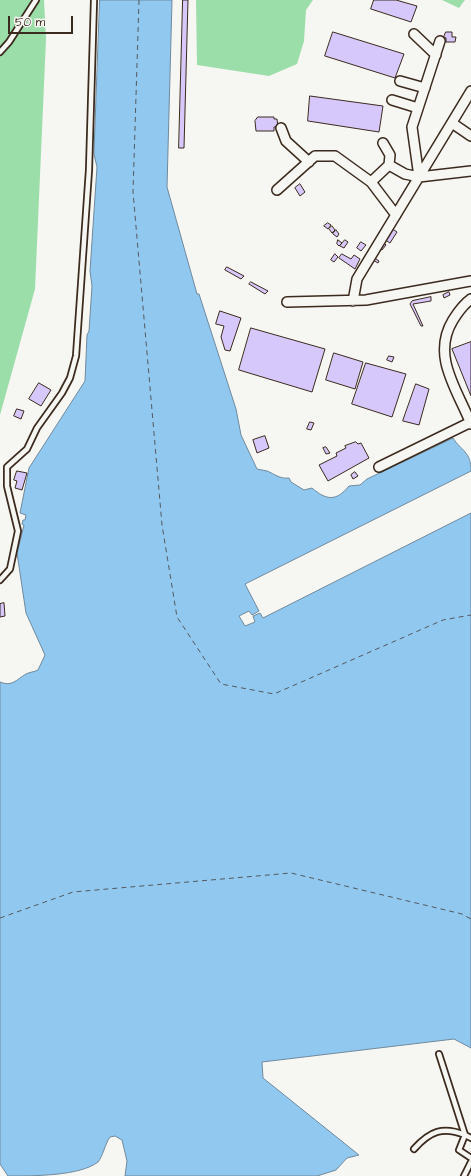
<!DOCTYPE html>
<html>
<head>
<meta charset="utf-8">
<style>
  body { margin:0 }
  #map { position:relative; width:471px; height:1176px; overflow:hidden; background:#f6f6f2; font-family:"Architects Daughter",sans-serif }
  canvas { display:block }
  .scale { position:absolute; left:8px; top:16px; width:65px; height:18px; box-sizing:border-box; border:2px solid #3b2a1e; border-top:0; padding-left:5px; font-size:12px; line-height:14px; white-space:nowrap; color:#3b2a1e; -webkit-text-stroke:3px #f6f6f2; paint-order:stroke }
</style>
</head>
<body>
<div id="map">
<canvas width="471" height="1176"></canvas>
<div class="scale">50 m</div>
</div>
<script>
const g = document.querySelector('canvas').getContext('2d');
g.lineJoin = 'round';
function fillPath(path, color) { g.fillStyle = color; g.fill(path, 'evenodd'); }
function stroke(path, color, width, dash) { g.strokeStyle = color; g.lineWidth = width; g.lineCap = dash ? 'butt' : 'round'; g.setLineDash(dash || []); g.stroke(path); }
fillPath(new Path2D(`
  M0 0H44L46 39 35 289 0 415Z
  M196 0H313L306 10 304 41 297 64 269 76 197 65Z
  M442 0H465L459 8Z`), '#9cdea9');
const water = new Path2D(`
  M100 0H172L167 187 197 294H199L236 409 241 435 257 469C260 470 264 470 267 471 275 474 279 479 289 478L291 482 304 490 312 488C326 500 336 502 349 486L360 485 367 479 453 438C461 451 471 451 471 471L245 584 259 611 252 615 249 611 239 616 245 626 255 622 253 616 260 613 263 618 471 513V1048L454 1039 262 1062 263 1078 359 1155 347 1158 336 1170 317 1176H125L127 1161 122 1140 115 1136 110 1137C105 1144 103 1156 98 1162 80 1176 34 1176 8 1176L0 1164V682C12 687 16 680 26 674 30 672 34 672 38 670L45 655 26 613 17 553 24 525 22 524 23 520H25L26 515 20 513 29 468 85 381 87 335 89 331 92 286 90 271 97 167 94 154Z`);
fillPath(water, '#91c8f0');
stroke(water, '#6f899c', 1);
stroke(new Path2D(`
  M139 0 133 192 162 525 177 617 221 684 274 694 443 620 471 615
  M0 918 73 892 291 873 462 914 471 919`), '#55595d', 1, [5, 4]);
const building = new Path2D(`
  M183 0H188L184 148H179Z
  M374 0H396L417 6 411 22 371 9Z
  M333 32 404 54 395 78 325 56Z
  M446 32H452V37H456L455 42H446V38L444 37Z
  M310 96 383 106 379 132 308 121Z
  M258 117H274V119H277L278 127H274V131H256L255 121Z
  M300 184 305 192 300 196 295 188Z
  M328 223 331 225 328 229 324 226Z
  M332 226 335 230 332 233 329 229Z
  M391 228 397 232 390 243 384 239Z
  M336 230 339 234 337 237 333 234Z
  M338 240 342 243 339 246 337 244Z
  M345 240 348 242 344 248 340 246Z
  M361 242 366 245 361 251 357 248Z
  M383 242 386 245 382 250 379 248Z
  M335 254 338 257 334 262 331 260Z
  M342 254 351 259 354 255 360 259 355 269 339 258Z
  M373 257 379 261 378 263 371 259Z
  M227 267 244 276 241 279 225 270Z
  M251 282 268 291 265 294 249 284Z
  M449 292 450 295 444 298 443 295Z
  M431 297V301L413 304 423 326H421L410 304 412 301Z
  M220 311 241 318 230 351 225 350 221 337 224 326 216 324Z
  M251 328 325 349 312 392 239 370Z
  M471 342V396L452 349Z
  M334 353 363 362 355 389 326 380Z
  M389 356 394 357 392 362 387 360Z
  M366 363 406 374 392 417 352 404Z
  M39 383 51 390 41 406 29 399Z
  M416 384 429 389 419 425 403 421Z
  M17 409 24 411 21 419 14 416Z
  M310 422 314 423 311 430 307 429Z
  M265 436 269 448 257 453 253 440Z
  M356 442 358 444 361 443 369 458 328 481 319 465 337 456 336 453 346 448 345 446Z
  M326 447 330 453 326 454 323 448Z
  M17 471 27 473 22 490 15 488 17 481 14 480Z
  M355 472 358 476 353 479 351 475Z
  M4 603 5 616 0 617V604Z`);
fillPath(building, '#d6c8fa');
stroke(building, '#3b2a1e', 1);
const service = new Path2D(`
  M0 52 9 42 36 0
  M0 580 10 569 18 531 7 486V467L27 449 37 428 62 393 70 378 76 356 89 170 94 0
  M439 1054 465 1135 471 1138
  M414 1149C430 1131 443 1126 465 1135L459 1150 471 1158
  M464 1176 471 1162`);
const minor = new Path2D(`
  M414 34 436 55
  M440 41 412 127 419 177 471 171
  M400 81 425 88
  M392 100 418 108
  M452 123 471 136
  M281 128 286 141 309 162
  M389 165 405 174 419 177
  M371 182 389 165 390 155 383 143
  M277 190 315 156H335L371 182 396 215
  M471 299C464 304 458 312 453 320 431 356 457 389 471 424
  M353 301 357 279 471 91
  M287 302 366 300 471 281
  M379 467 471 422`);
stroke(service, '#3b2a1e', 8);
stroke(minor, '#3b2a1e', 12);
stroke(service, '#f6f6f2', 4.5);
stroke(minor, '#f6f6f2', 9);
</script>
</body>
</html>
